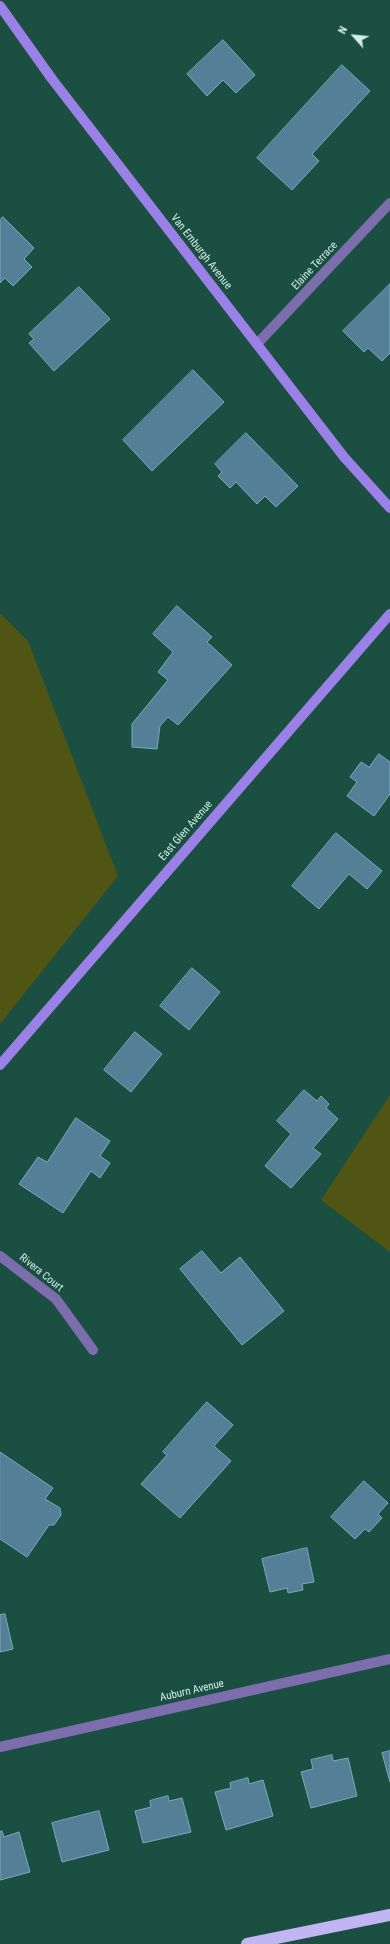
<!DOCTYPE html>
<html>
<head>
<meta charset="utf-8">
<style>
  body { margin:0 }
  #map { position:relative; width:390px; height:1944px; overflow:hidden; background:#1a4f42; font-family:"Roboto Condensed",sans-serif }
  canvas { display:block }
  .north { position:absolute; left:334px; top:16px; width:40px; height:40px; -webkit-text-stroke:3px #1a4f42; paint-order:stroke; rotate:297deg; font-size:11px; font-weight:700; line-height:16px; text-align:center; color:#d3ede5 }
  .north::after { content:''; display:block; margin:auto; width:14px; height:18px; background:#d3ede5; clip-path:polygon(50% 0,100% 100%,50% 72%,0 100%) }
</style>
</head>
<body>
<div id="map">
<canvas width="390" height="1944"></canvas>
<div class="north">N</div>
</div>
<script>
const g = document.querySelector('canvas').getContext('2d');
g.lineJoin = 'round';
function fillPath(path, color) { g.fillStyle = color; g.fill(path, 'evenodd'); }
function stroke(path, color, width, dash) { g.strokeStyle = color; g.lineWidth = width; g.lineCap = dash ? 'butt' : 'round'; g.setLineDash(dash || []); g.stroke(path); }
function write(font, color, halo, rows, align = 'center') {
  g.font = font + ' "Roboto Condensed",sans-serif'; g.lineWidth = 3; g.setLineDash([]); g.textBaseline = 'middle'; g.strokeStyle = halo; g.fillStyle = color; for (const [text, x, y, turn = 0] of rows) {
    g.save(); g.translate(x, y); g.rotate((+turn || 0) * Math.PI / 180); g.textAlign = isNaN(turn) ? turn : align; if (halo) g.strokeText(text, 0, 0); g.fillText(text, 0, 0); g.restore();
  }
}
fillPath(new Path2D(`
  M0 613 28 641 118 876 0 1024Z
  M390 1095V1252L321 1200Z`), '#505514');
const building = new Path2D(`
  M223 40 255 75 236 93 223 80 207 96 187 74Z
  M342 65 370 91 312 154 319 161 292 190 257 158Z
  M3 217 34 248 24 259 32 267 13 286 5 278 0 283V220Z
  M390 284V353L382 361 368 348 364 352 343 331Z
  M79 287 110 319 54 371 29 343 34 339 29 334Z
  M193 370 224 402 152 471 123 440Z
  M246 433 298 486 276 507 265 496 257 504 236 482 230 488 218 476 222 472 215 464Z
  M177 606 212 637 207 642 232 665 178 725 168 717 160 726 157 749 132 747V724L168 680 158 672 173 652 153 634Z
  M379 754 390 762V794L374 816 347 796 357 782 350 777 361 762 369 767Z
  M336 833 382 871 367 889 349 874 319 909 292 886Z
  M192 968 220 992 189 1030 160 1006Z
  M135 1032 162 1054 131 1092 104 1070Z
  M304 1090 317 1101 321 1096 329 1104 326 1108 338 1119 313 1148 321 1154 291 1188 265 1166 291 1134 277 1121Z
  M76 1118 110 1141 100 1156 110 1163 100 1178 91 1171 63 1213 19 1184 38 1157 47 1162Z
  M202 1251 221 1273 240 1257 284 1311 242 1345 180 1269Z
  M207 1402 233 1425 214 1446 231 1461 180 1518 141 1484 167 1455 163 1452Z
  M0 1452 53 1488 45 1499 60 1508 61 1515 54 1525H49L27 1557 0 1539Z
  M364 1481 388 1503 378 1514 382 1518 369 1532 365 1529 355 1539 331 1517Z
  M307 1548 314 1582 302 1584 303 1590 288 1593 287 1588 270 1592 262 1559Z
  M5 1614 13 1649 0 1652V1615Z
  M390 1751V1782L382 1753Z
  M332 1755 333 1761 348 1758 357 1796 311 1808 301 1772 313 1769 311 1760Z
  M248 1778 249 1784 263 1780 273 1816 226 1830 215 1792 231 1788 230 1783Z
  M168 1796 169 1801 182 1798 191 1832 143 1843 135 1811 151 1807 150 1801Z
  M99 1811 109 1850 62 1862 52 1823Z
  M2 1831 4 1837 19 1832 30 1872 0 1880V1832Z`);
fillPath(building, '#547f97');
stroke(building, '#7ca8c1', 1);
stroke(new Path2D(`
  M257 344 390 203
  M0 1256 56 1299 93 1350
  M0 1747 390 1659`), '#7c6dad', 10);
stroke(new Path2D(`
  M0 6 52 79 344 457 390 508
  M0 1065 390 614`), '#9b81e7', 10);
stroke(new Path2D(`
  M247 1944 390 1915`), '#c1b5f2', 12);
write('11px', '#d3ede5', '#1a4f42', [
  ["Van Emburgh Avenue",201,252,52],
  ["Elaine Terrace",315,266,-47],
  ["East Glen Avenue",186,831,-49],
  ["Rivera Court",41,1273,39],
  ["Auburn Avenue",192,1691,-13]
]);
</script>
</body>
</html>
